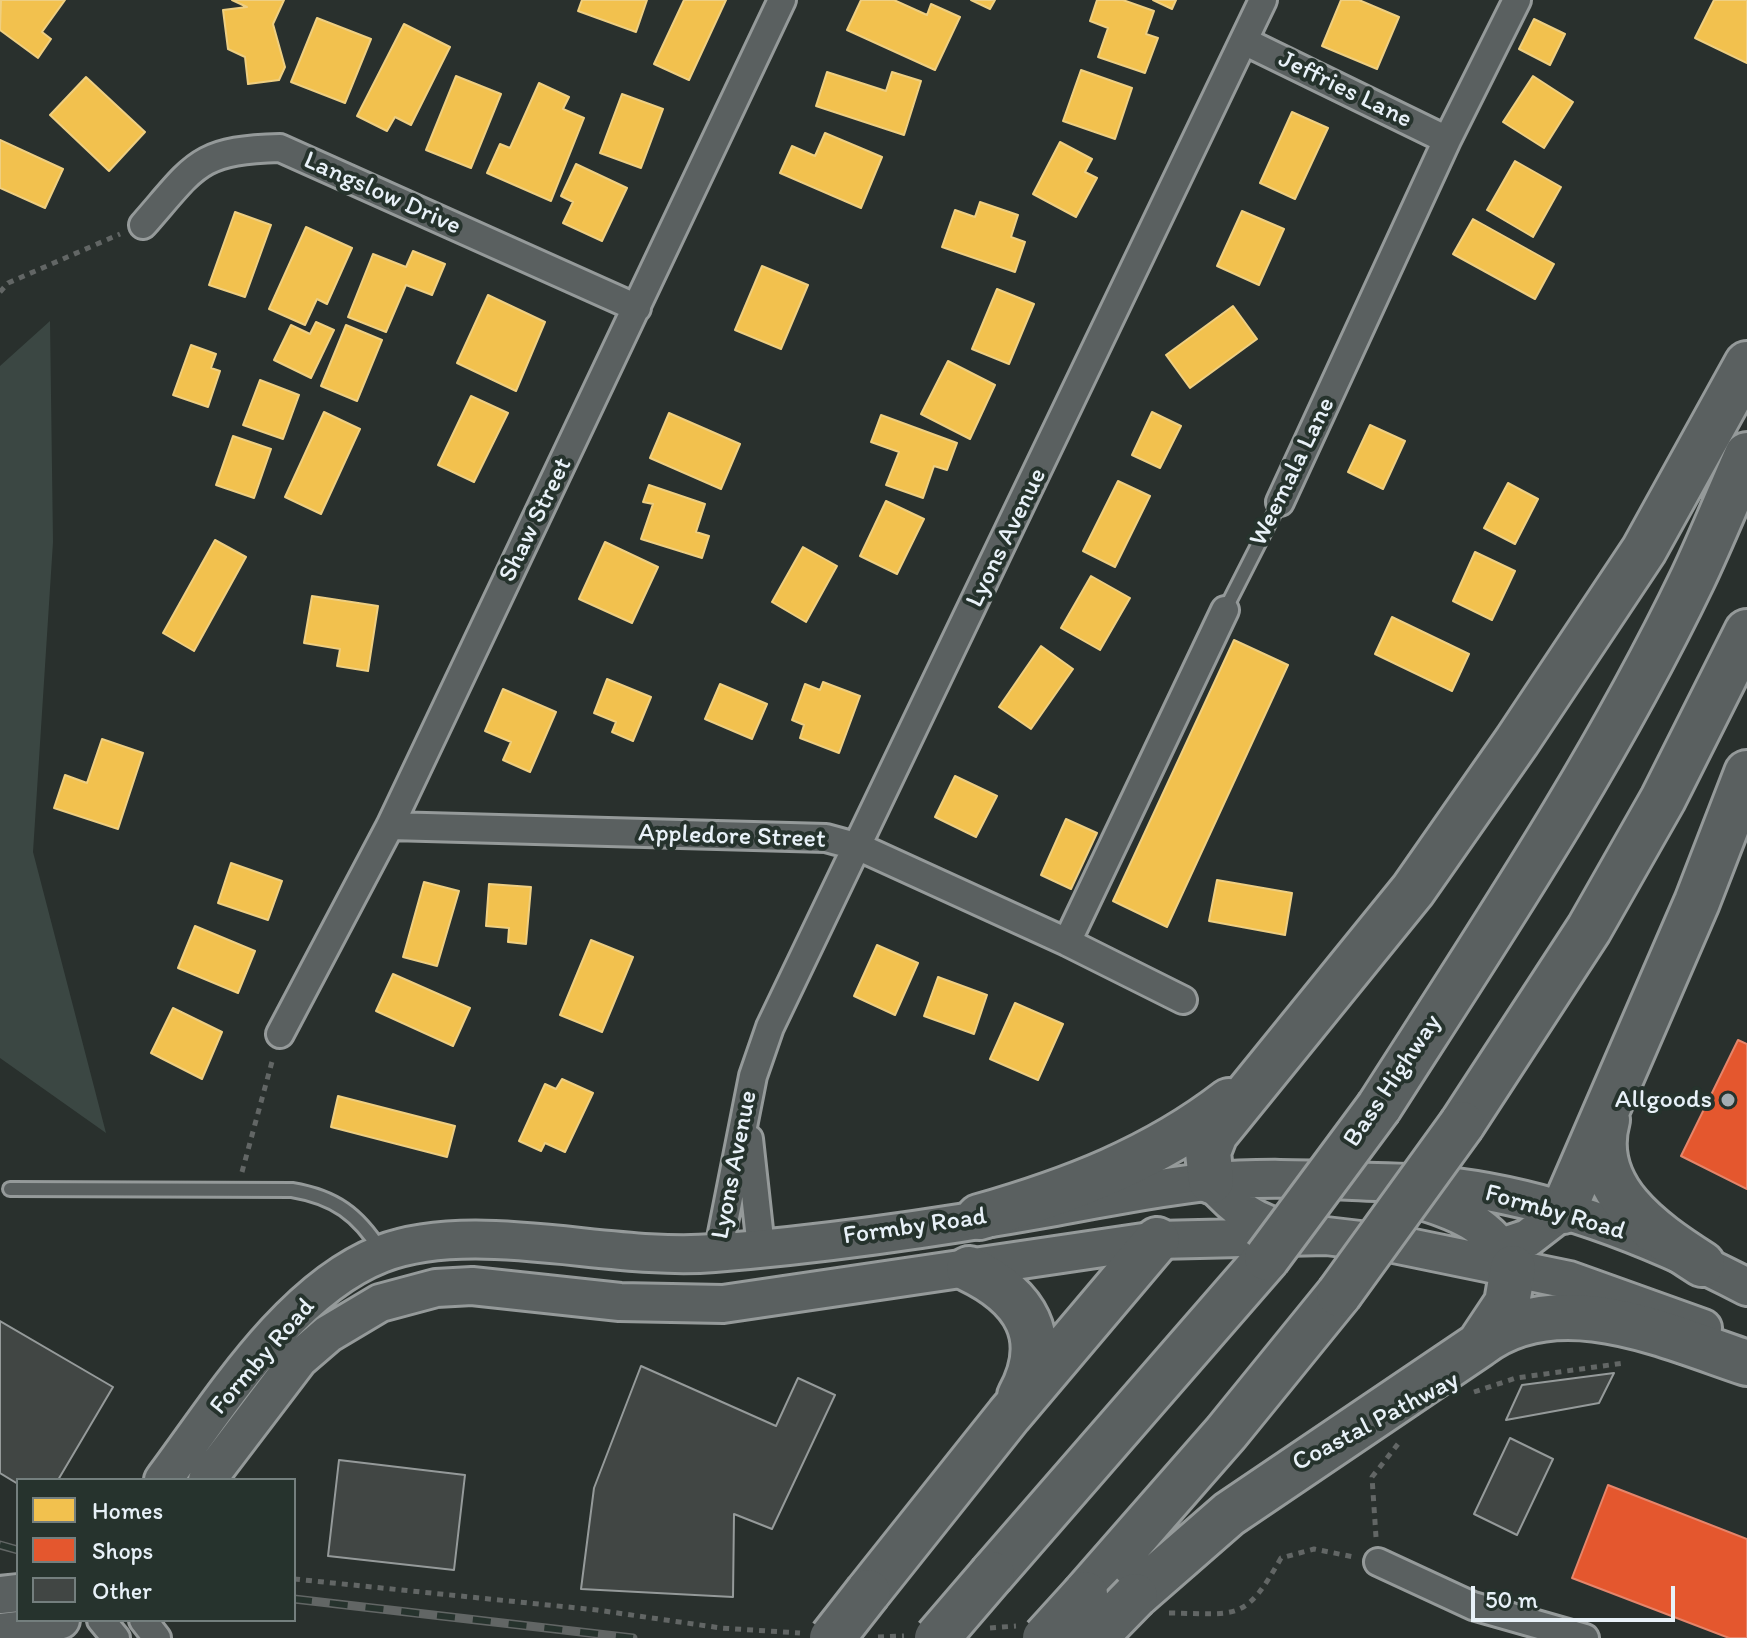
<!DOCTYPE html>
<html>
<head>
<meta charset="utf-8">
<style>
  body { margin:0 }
  #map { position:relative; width:1747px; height:1638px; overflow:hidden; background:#29302d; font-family:Itim,sans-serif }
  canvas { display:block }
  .legend { position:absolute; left:16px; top:1478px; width:280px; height:144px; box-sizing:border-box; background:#26332d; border:2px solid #747f7e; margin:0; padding:10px 14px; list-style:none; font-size:24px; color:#e8f1f8 }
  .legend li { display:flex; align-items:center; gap:16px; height:40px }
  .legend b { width:40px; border:2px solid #747f7e }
  .scale { position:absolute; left:1471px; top:1586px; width:204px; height:36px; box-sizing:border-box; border:4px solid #e8f1f8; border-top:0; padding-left:10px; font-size:24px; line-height:28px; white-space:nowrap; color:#e8f1f8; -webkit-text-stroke:6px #26332d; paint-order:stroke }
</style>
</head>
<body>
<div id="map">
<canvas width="1747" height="1638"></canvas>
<ul class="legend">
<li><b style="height:22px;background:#f2c14e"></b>Homes</li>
<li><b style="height:22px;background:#e4572e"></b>Shops</li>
<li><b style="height:22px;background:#414644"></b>Other</li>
</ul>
<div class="scale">50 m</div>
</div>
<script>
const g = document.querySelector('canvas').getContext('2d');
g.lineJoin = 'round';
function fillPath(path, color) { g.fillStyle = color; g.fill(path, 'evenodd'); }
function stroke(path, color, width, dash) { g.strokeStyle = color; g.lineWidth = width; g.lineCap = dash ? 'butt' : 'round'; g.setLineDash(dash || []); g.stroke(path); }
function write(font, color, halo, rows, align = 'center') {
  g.font = font + ' Itim,sans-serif'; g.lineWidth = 8; g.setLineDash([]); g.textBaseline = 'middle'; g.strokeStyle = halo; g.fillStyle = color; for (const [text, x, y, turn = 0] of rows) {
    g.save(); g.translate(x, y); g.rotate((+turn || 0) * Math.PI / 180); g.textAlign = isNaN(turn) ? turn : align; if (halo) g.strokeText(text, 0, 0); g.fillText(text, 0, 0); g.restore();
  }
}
fillPath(new Path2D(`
  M50 321 53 542 33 852 106 1133 0 1058V366Z`), '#3b4743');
const homes = new Path2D(`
  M1 0H65L42 32 51 39 38 58 0 30Z
  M232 0H284L273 24 285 67 279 80 248 84 245 57 228 49 223 10 247 7Z
  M582 0H647L636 32 578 11Z
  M684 0H726L689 80 654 64Z
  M861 0H894L927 15 931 4 960 17 935 70 847 30Z
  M971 0H995L990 9Z
  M1097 0H1123L1154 11 1146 34 1158 38 1145 73 1098 57 1108 28 1090 21Z
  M1153 0H1176L1172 9Z
  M1341 0H1359L1399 17 1377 69 1322 46Z
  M1714 0H1747V63L1695 38Z
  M317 18 371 39 345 103 291 82Z
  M1534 19 1565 34 1550 65 1519 49Z
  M404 24 450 47 411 125 395 117 387 131 357 116Z
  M1081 70 1132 88 1115 139 1063 121Z
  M827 72 886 91 892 72 921 81 904 135 816 106Z
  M456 76 501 94 471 168 426 150Z
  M1533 76 1573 102 1544 148 1503 122Z
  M86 77 145 132 109 171 50 115Z
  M539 83 569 97 563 109 584 118 551 201 487 173 500 144 510 148Z
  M622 94 663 109 641 168 600 153Z
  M1292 112 1328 128 1295 199 1260 183Z
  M825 133 882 157 861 208 780 173 792 146 815 156Z
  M0 140 63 169 45 208 0 188Z
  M1060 142 1092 159 1085 172 1097 178 1076 217 1033 194Z
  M1515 161 1561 187 1533 237 1487 210Z
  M576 164 627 188 602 241 563 223 573 202 561 196Z
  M980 202 1018 215 1011 237 1025 242 1015 272 942 247 955 210 975 217Z
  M1242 211 1284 229 1259 285 1217 266Z
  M235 212 271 225 245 297 209 285Z
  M1473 219 1554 264 1535 299 1453 254Z
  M306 227 352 248 327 304 317 299 305 325 269 309Z
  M413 251 445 264 432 295 406 285 386 332 348 317 373 254 406 267Z
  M762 266 808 285 781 349 735 330Z
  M997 289 1034 304 1009 364 972 349Z
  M488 295 545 322 516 391 457 363Z
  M1233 306 1257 339 1190 388 1166 355Z
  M316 322 334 330 311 378 274 360 291 325 310 334Z
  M346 325 382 340 357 401 321 386Z
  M191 345 216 354 211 368 220 371 208 407 173 395Z
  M948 361 995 385 970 439 921 414Z
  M260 380 299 395 283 439 243 425Z
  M471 396 508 413 474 482 438 465Z
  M324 412 360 429 321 514 285 497Z
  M1152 412 1181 426 1160 468 1132 455Z
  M669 413 740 444 721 489 650 458Z
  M881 415 957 443 947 470 934 466 923 498 886 485 899 452 871 442Z
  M1370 425 1405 441 1383 489 1348 472Z
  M233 436 271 449 254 498 216 485Z
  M1118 481 1150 496 1115 567 1083 551Z
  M1508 483 1538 499 1515 544 1484 528Z
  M649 485 705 504 696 532 709 536 702 558 641 539 653 504 643 502Z
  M886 501 924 519 897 574 860 556Z
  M215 540 246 557 194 651 163 633Z
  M605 542 658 567 632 623 579 599Z
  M803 547 837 566 806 622 772 602Z
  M1475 552 1515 571 1492 620 1453 601Z
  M1091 576 1130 598 1100 650 1061 628Z
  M312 596 378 606 368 671 337 666 340 649 304 643Z
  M1392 617 1469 654 1452 691 1375 654Z
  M1234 640 1288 665 1167 927 1113 901Z
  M1041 646 1073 669 1031 729 999 707Z
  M607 679 651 697 633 741 612 732 616 722 594 713Z
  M823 682 860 696 839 753 800 738 804 725 792 720 805 684 820 690Z
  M720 684 767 704 752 739 705 719Z
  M503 689 556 712 530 772 503 760 511 742 485 731Z
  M102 739 143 753 118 829 54 808 65 775 87 783Z
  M955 776 997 796 976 837 935 817Z
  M1066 819 1097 833 1071 889 1041 875Z
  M231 863 282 881 268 920 218 903Z
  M1217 880 1292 893 1285 935 1209 921Z
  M424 882 459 891 437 966 403 957Z
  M489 884 531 887 526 944 508 942 509 928 486 926Z
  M195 926 255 951 238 993 178 968Z
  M591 940 633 957 602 1032 560 1015Z
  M877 945 918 963 895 1015 854 996Z
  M393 974 470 1008 453 1046 376 1011Z
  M938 977 987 995 974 1034 924 1016Z
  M1015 1003 1063 1024 1038 1080 990 1059Z
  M173 1008 222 1032 202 1079 151 1053Z
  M562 1079 593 1093 565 1152 545 1143 541 1151 519 1141 545 1084 556 1089Z
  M338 1096 455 1126 447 1157 331 1127Z`);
fillPath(homes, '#f2c14e');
stroke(homes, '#efcf81', 2);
const shops = new Path2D(`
  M1738 1040 1747 1044V1189L1681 1156Z
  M1608 1485 1747 1539V1638H1729L1572 1578Z`);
fillPath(shops, '#e4572e');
stroke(shops, '#e5856b', 2);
const building = new Path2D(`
  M0 1321 113 1387 58 1480H18V1484L0 1473Z
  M641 1366 776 1426 798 1378 835 1395 772 1529 734 1514 733 1597 581 1589 594 1488Z
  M1614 1373 1599 1403 1506 1420 1522 1385Z
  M1510 1438 1553 1459 1517 1535 1474 1514Z
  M339 1460 465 1475 454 1570 328 1556Z`);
fillPath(building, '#414644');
stroke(building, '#959a9a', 2);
const service = new Path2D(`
  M1225 610 1280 502
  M10 1189 292 1190C334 1197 358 1214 381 1251`);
const minor = new Path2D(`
  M1244 41 1447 140
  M143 225C195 166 197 150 280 148L637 308
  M1280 502 1447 140 1517 0
  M390 826 826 838 859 847 1067 942 1183 1000
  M1067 942 1225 610
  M280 1034 390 826 782 0
  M749 1139 761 1248
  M718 1253 753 1076 770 1027 1263 0
  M1378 1562 1473 1606 1585 1638
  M101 1620 116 1638
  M143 1620 157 1638`);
const secondary = new Path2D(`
  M1211 1181C1235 1208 1254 1223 1289 1230
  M1412 1198C1458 1212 1491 1223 1513 1268
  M1480 1254 1528 1238 1563 1211
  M163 1480C220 1404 289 1290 381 1254 475 1218 612 1262 714 1253 828 1244 943 1227 1055 1207 1106 1198 1156 1187 1207 1182 1255 1177 1305 1179 1353 1181 1387 1183 1422 1182 1456 1187 1557 1200 1657 1240 1747 1287
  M207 1480 299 1359 328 1334 380 1303 436 1288 472 1286 620 1302 723 1304 1157 1240 1326 1236 1394 1244 1569 1280 1703 1328
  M0 1595 18 1593
  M0 1632 36 1628 61 1620`);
const motorway = new Path2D(`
  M1379 1107C1489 935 1604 763 1693 578 1712 538 1729 496 1747 455
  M1607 1120C1588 1188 1652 1232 1702 1264
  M1462 1124 1589 929 1663 799 1747 632
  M1211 1181 1208 1152 1215 1134 1413 890 1517 741 1644 550 1747 364
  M1563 1211 1697 902 1747 773
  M979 1217C1070 1191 1154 1159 1229 1101
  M969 1269C1025 1296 1052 1337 1020 1396
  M1479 1345C1557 1285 1666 1336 1747 1363
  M992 1574 1267 1258
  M868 1592 1009 1415 1157 1240
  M1085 1594 1226 1433 1339 1294
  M1135 1596 1229 1514 1479 1345 1507 1303 1513 1268`);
stroke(service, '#959a9a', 18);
stroke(minor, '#959a9a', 32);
stroke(secondary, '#959a9a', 42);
stroke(motorway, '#959a9a', 50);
stroke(new Path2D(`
  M0 292 8 283 120 234
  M242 1172 273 1058
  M1474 1392 1516 1378 1624 1363
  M1376 1537 1372 1477 1398 1444
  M294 1579 597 1610 721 1628 800 1633
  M1169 1613C1238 1614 1245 1622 1281 1558L1314 1549 1354 1557
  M990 1628 1016 1626
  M878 1637 904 1636`), '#626665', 5, [6, 6]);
stroke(service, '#5a6060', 12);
stroke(minor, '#5a6060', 26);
stroke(secondary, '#5a6060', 36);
stroke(motorway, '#5a6060', 44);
const rail = new Path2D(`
  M0 1545 18 1550
  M294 1599 633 1638`);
stroke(rail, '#626665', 9);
stroke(rail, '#26332d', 6, [18]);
const motorwayBridge = new Path2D(`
  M1267 1258 1379 1107
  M1339 1294 1462 1124
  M832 1638 868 1592
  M937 1638 992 1574
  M1045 1638 1085 1594
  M1094 1638 1135 1596`);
stroke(motorwayBridge, '#959a9a', 50, []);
stroke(motorwayBridge, '#5a6060', 44);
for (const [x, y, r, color] of [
  [1728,1100,8,"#a5adb1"]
]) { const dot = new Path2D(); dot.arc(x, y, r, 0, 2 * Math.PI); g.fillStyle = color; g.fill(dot); stroke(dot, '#26332d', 3); }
write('26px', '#e8f1f8', '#26332d', [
  ["Jeffries Lane",1345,90,26],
  ["Langslow Drive",382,194,24],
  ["Weemala Lane",1293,472,-64],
  ["Shaw Street",536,520,-64],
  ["Lyons Avenue",1007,538,-64],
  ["Appledore Street",732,837,2],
  ["Bass Highway",1393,1081,-56],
  ["Lyons Avenue",735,1165,-79],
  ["Formby Road",1555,1213,16],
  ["Formby Road",915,1227,-8],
  ["Formby Road",263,1357,-49],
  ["Coastal Pathway",1376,1422,-28]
]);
write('26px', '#e8f1f8', '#26332d', [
  ["Allgoods",1712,1100]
], 'right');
</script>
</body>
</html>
